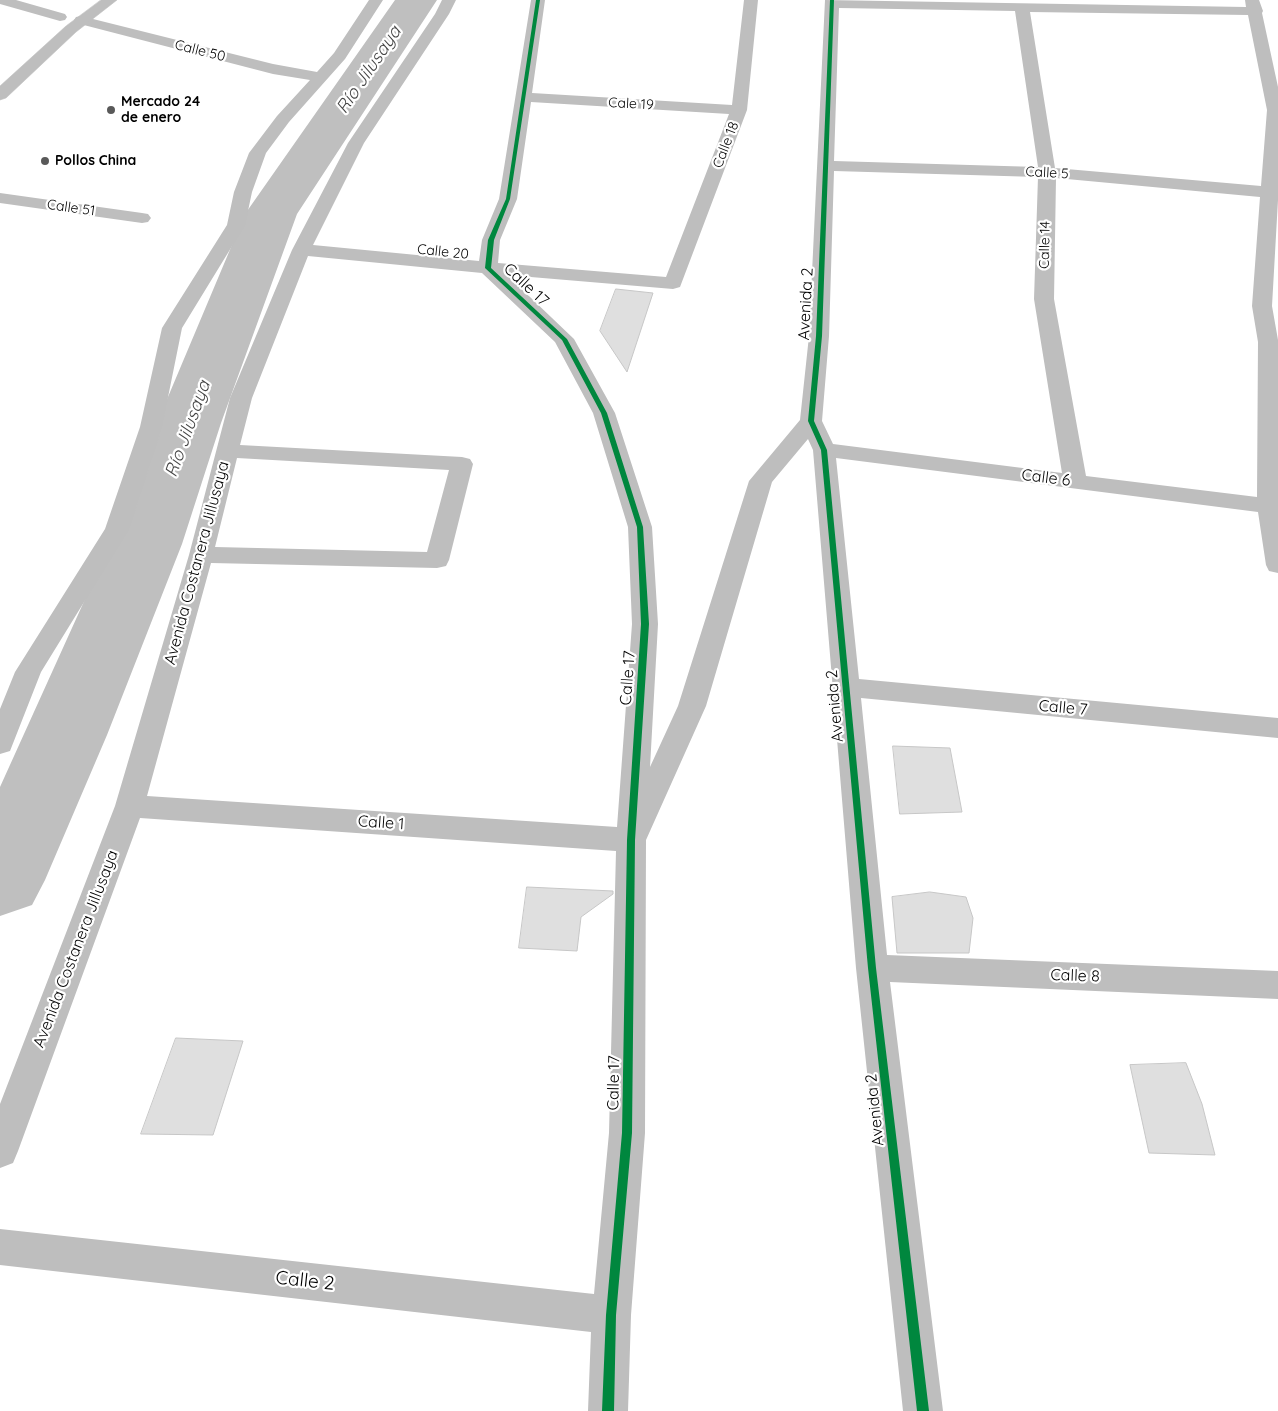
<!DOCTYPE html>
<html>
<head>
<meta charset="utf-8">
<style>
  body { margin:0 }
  canvas { display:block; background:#fff }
</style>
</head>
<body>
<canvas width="1278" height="1411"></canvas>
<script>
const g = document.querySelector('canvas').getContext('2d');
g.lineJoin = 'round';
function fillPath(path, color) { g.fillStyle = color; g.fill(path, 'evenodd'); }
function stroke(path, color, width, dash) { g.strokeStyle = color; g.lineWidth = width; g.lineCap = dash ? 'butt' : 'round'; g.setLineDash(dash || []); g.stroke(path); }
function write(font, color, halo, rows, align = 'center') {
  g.font = font + ' Quicksand,sans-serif'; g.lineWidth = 4.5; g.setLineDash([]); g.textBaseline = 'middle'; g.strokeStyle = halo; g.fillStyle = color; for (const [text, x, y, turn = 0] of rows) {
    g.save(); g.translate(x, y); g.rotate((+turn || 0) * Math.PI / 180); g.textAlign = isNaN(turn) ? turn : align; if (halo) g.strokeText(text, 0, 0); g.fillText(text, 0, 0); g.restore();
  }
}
fillPath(new Path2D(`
  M395 0H437L297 214 221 423 182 544 107 735 45 880 32 905 0 916V787L110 544 157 423 245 214Z`), '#bfbfbf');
const building = new Path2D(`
  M616 289 653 293 627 372 600 331Z
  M893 746 950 748 962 812 900 814Z
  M527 887 613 891V894L581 917 577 951 519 948Z
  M930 892 966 897 973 918 969 953H897L892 897Z
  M176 1038 243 1041 213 1135 141 1134Z
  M1186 1063 1202 1104 1215 1155 1149 1153 1130 1065Z`);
fillPath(building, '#dfdfdf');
stroke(building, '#c7c7c7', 1);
const primary = new Path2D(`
  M101 0H117L76 32 6 98 0 100V86L66 26Z`);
stroke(primary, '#dbdbdb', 1);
fillPath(new Path2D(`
  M0 0H16L65 14 67 17 65 20 60 21 0 4Z
  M369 0H383L345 59 289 122 266 153 252 192 245 225 182 328 162 427 129 529 41 672 10 751 0 754V709L15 672 105 529 140 427 162 328 227 225 234 192 249 153 277 116 310 80 273 74 76 23 74 20 76 17 81 16 273 64 317 72 334 53Z
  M442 0H456L449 14 364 143 313 245 479 261 482 240 499 199 531 0H545L532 93 732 105 744 0H758L747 110 680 287 673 289 507 275 574 339 615 413 652 527 658 624 650 767 678 706 749 481 800 420 809 336 825 0 1246 7 1245 0H1259L1263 11 1262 13 1278 87V200L1272 306 1278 340V573L1269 571 1266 565 1258 512 836 458 859 679 1278 718V738L861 698 887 955 1278 971V999L890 982 943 1411H903L856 968 813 450 808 439 772 482 706 706 646 840 645 1133 631 1315 628 1411H588L591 1332 0 1265V1229L594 1294 609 1133 616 851 140 818 18 1151 13 1163 0 1168V1104L115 806 189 555 230 398 292 250 348 143 435 14ZM839 8 1015 11 1038 167 834 161ZM1030 12 1248 15 1267 110 1261 186 1055 168ZM531 102 729 114 666 277 498 263 500 240 517 199ZM834 171 1038 177 1034 299 1062 473 833 444 822 421 829 336ZM1056 178 1260 197 1252 306 1258 342 1257 497 1086 476 1054 299ZM308 256 482 273 555 342 593 413 628 527 632 624 617 827 147 796 211 563 437 568 446 566 449 560 473 464 470 459 462 457 240 445 252 398ZM237 458 449 470 427 552 215 547Z
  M0 193 142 213 148 214 151 218 148 222 142 223 0 203Z`), '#bebebe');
fillPath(primary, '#bebebe');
fillPath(new Path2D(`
  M536 0H540L510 199 494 240 491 268 567 339 607 413 643 527 649 624 635 840 632 1133 616 1315 614 1411H602L606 1315 622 1133 627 840 641 624 637 527 601 413 562 340 485 268 488 240 506 199Z
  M830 0H834L822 336 814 421 827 450 876 968 929 1411H917L868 968 821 450 808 421 816 336Z`), '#00873e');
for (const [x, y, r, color] of [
  [111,110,5,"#595959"],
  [45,161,5,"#595959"]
]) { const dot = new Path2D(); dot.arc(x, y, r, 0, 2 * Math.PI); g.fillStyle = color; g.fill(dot); stroke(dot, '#fff', 2); }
write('14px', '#000', '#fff', [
  ["Calle 50",200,51,14],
  ["Cale 19",631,104,3],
  ["Calle 18",726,145,-69],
  ["Calle 5",1047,173,3],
  ["Calle 51",71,208,8],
  ["Calle 14",1045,245,-89],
  ["Calle 20",443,252,6]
]);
write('bold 14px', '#000', '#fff', [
  ["Mercado 24",121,102],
  ["de enero",121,118],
  ["Pollos China",55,161]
], 'left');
write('16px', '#000', '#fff', [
  ["Calle 17",526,285,43],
  ["Avenida 2",806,304,-87],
  ["Calle 6",1046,478,7],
  ["Avenida Costanera Jillusaya",197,563,-75],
  ["Calle 17",628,678,-86],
  ["Avenida 2",835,706,-95],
  ["Calle 7",1063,708,5],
  ["Calle 1",381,823,4],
  ["Avenida Costanera Jillusaya",76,949,-69],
  ["Calle 8",1075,976,2],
  ["Calle 17",614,1083,-89],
  ["Avenida 2",875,1110,-96]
]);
write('italic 18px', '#444', '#fff', [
  ["Río Jilusaya",369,70,-56],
  ["Río Jilusaya",188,429,-70]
]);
write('19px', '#000', '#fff', [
  ["Calle 2",305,1281,6]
]);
</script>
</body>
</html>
